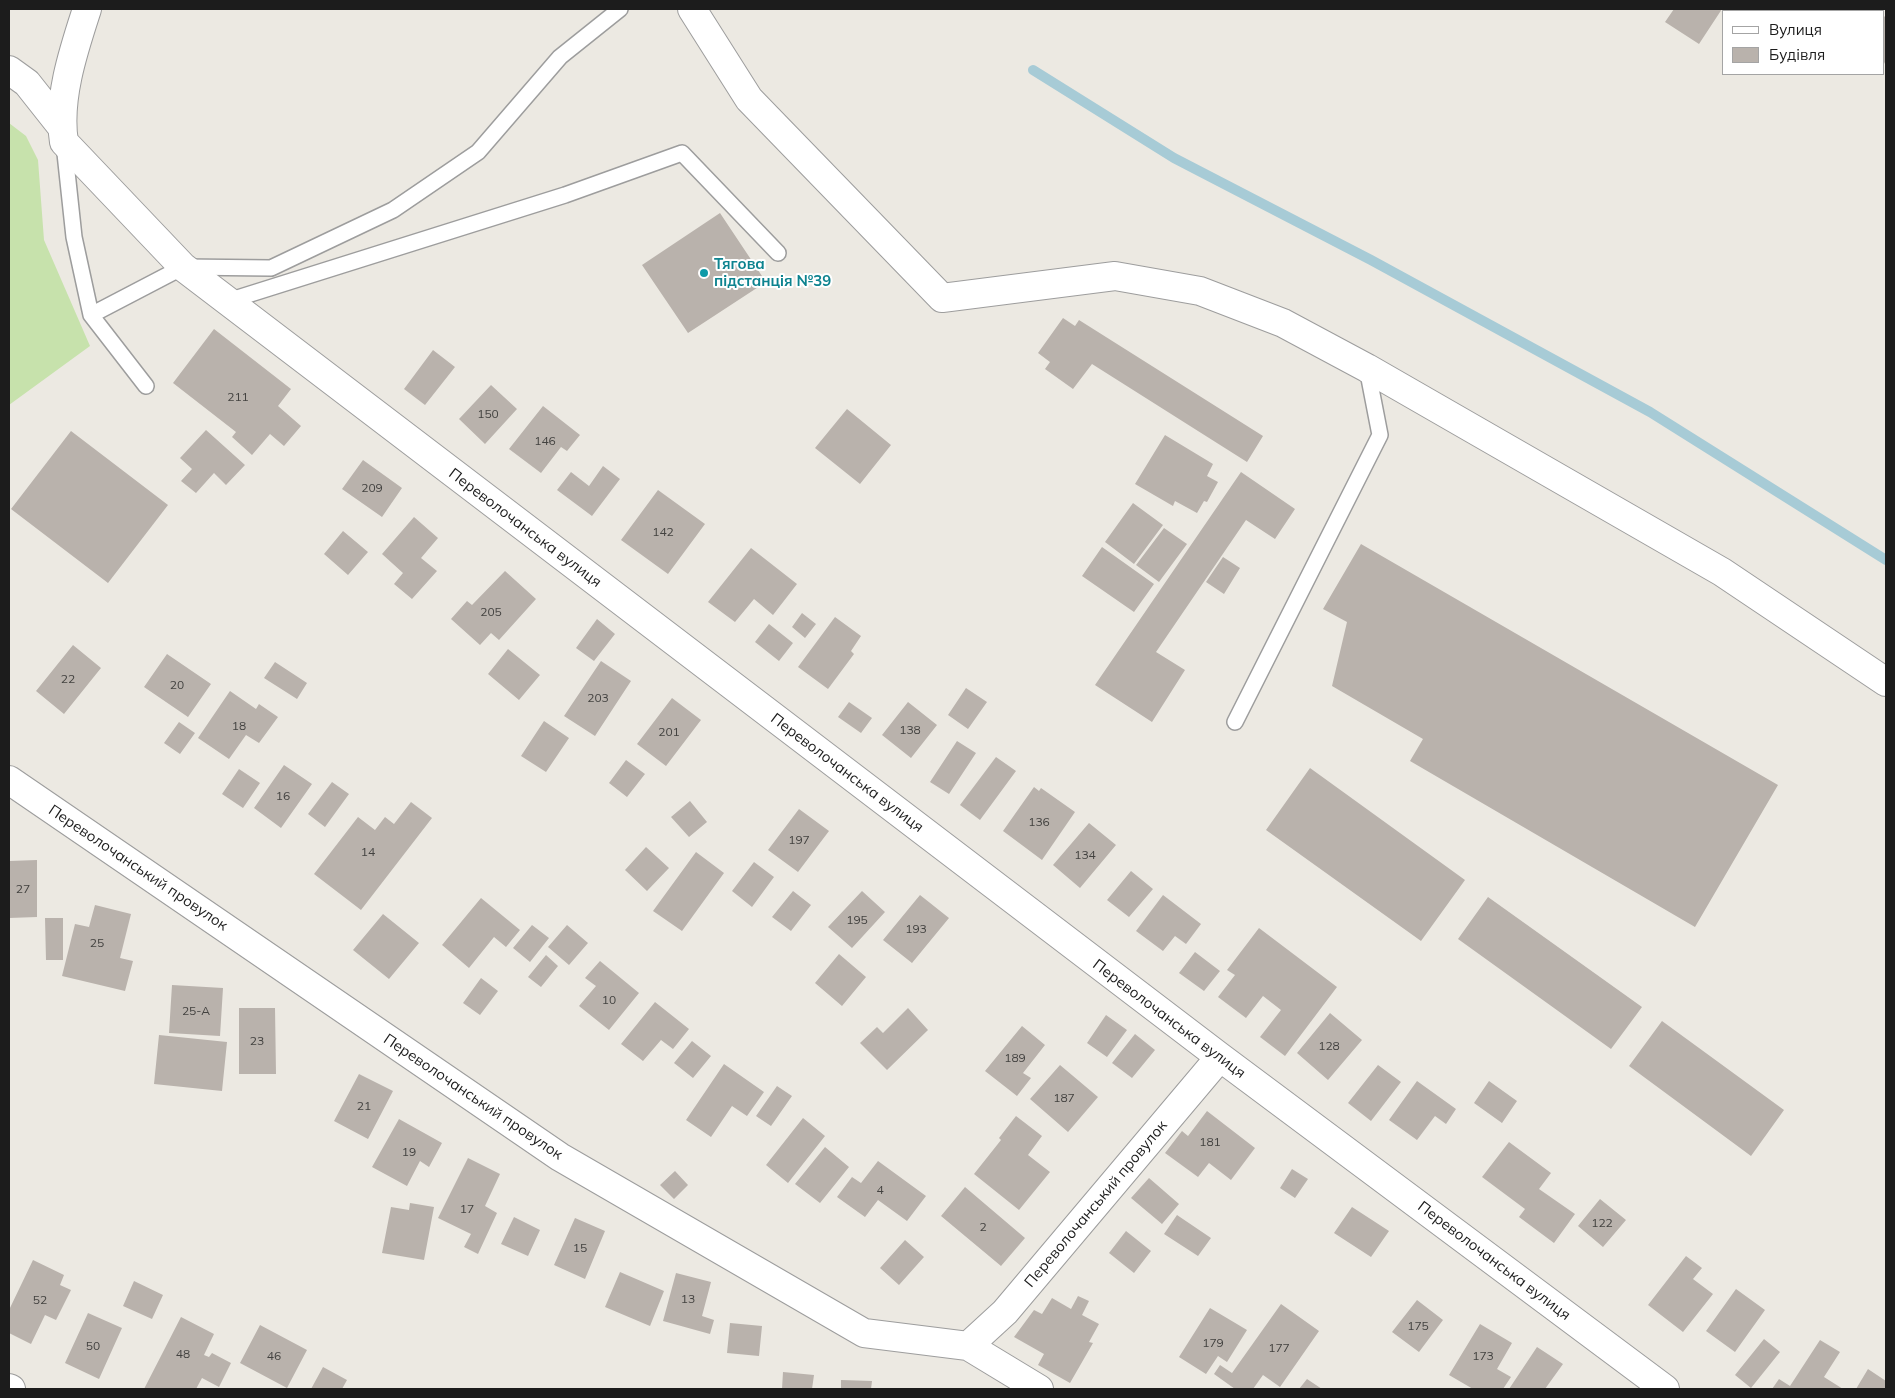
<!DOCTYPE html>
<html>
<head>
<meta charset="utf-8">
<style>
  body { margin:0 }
  #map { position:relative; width:1895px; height:1398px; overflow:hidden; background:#ece9e2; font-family:Mulish,sans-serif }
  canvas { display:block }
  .frame { position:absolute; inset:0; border:10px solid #1c1c1c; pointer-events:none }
  .legend { position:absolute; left:1722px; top:10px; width:162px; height:65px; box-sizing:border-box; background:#fff; border:1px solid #a4a4a4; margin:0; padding:6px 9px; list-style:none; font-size:15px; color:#1c1c1c }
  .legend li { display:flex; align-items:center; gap:10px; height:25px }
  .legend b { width:25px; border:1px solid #a4a4a4 }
</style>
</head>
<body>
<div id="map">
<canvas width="1895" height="1398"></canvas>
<div class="frame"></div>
<ul class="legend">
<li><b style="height:6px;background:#fff"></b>Вулиця</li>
<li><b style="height:14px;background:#b9b2ac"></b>Будівля</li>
</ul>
</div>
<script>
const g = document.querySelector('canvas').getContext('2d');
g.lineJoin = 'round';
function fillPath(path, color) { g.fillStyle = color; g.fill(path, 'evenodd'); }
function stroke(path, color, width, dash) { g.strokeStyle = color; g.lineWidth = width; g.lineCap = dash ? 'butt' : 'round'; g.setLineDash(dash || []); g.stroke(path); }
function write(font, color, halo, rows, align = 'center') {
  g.font = font + ' Mulish,sans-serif'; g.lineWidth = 4; g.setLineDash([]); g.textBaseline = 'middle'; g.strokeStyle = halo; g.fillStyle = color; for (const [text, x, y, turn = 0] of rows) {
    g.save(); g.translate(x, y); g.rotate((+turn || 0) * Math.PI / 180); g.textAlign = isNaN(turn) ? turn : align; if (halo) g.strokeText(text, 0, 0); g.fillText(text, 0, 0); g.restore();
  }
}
fillPath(new Path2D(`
  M9 123 26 136 38 160 44 240 90 346 9 405Z`), '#c7e2ac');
stroke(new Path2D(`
  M1033 70 1174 158 1371 260 1650 412 1886 560`), '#a7cbd6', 10);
fillPath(new Path2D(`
  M1674 9H1722L1699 44 1665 22Z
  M1825 9H1874L1877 11H1824Z
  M1884 16 1886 18V60L1884 64Z
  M720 213 766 282 688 333 642 265Z
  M1063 318 1075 326 1079 320 1263 436 1247 462 1092 364 1073 389 1045 369 1050 362 1038 353Z
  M214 329 291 389 278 406 301 426 284 446 270 434 252 455 232 437 236 432 173 383Z
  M433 350 455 367 425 405 404 389Z
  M491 385 517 409 485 444 459 419Z
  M543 406 580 435 567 451 561 447 541 473 509 449Z
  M847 409 891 445 860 484 815 448Z
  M206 430 245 465 226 485 214 473 196 493 181 481 192 469 180 458Z
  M71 431 168 505 108 583 11 509Z
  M1165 435 1213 464 1207 476 1218 482 1207 502 1204 501 1197 513 1175 501 1173 506 1135 484Z
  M363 460 402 488 382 517 342 489Z
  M603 466 620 479 592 516 557 490 571 472 589 486Z
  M1241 472 1295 509 1275 539 1246 520 1156 652 1185 670 1152 722 1095 685Z
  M658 490 705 524 668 574 621 540Z
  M1133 503 1163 525 1134 564 1105 542Z
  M414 517 438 538 421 558 437 571 412 599 394 584 403 573 382 554Z
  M1164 528 1187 544 1159 582 1136 565Z
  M343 531 368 552 348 575 324 554Z
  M1361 544 1778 785 1695 927 1410 761 1423 739 1332 686 1347 622 1323 609Z
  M1102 547 1154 584 1134 612 1082 576Z
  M751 548 797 584 773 615 754 599 735 622 708 602Z
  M1223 557 1240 568 1224 594 1206 582Z
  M505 571 536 599 499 640 491 633 480 645 451 619 467 601 472 605Z
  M802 613 816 624 805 638 792 627Z
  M835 617 861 636 851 651 854 654 828 689 798 667Z
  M597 619 615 634 594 661 576 648Z
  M769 624 793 643 779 661 755 642Z
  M73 645 101 668 64 714 36 691Z
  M508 649 540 675 519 700 488 674Z
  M167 654 211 684 188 717 144 687Z
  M601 661 631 681 595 736 564 716Z
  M275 662 307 683 297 699 264 678Z
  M966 688 987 702 968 729 948 715Z
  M230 691 256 709 259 704 278 717 259 743 246 735 229 759 198 738Z
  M672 698 701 720 666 766 637 744Z
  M849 702 872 718 861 733 838 717Z
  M908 702 937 725 911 758 882 735Z
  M544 721 569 738 546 772 521 756Z
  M179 722 195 733 180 754 164 743Z
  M957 741 976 753 949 794 930 782Z
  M996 757 1016 771 980 820 960 805Z
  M626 760 645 774 627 797 609 783Z
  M284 765 312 784 281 828 254 808Z
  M1310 768 1465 880 1421 941 1266 830Z
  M239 769 260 783 243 808 222 794Z
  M332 782 349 794 325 827 308 814Z
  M1034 787 1039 791 1041 788 1075 812 1042 860 1003 831Z
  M690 801 707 822 689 837 671 817Z
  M411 802 432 818 361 910 314 874 358 817 375 830 385 817 394 824Z
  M799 809 829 831 798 872 768 850Z
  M1089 823 1116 845 1080 888 1053 865Z
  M646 847 669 868 647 891 625 870Z
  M696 852 724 873 682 931 653 911Z
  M37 860V917L9 918V861Z
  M754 862 774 877 752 907 732 891Z
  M1131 871 1153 889 1129 917 1107 900Z
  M793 891 811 905 791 931 772 917Z
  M862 891 885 912 852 948 828 927Z
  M920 895 949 918 912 963 883 940Z
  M1163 895 1201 924 1186 944 1175 936 1163 951 1136 931Z
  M1488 897 1642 1007 1611 1049 1458 939Z
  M481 898 520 930 506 947 494 937 469 968 442 945Z
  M95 905 131 914 120 958 133 961 125 991 62 976 75 924 89 927Z
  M383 914 419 943 389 979 353 950Z
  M45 918H63V960H46Z
  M532 925 549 938 530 962 513 948Z
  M567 925 588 943 569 965 548 947Z
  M1259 928 1337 987 1285 1056 1260 1037 1281 1010 1263 996 1246 1018 1218 997 1235 975 1227 970Z
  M1195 952 1220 971 1204 991 1179 973Z
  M839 954 866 977 842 1006 815 983Z
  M546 955 558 966 541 987 528 977Z
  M600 961 639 993 609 1030 579 1006 596 986 585 978Z
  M481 978 498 991 480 1015 463 1003Z
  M172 985 223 988 220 1036 169 1033Z
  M655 1002 689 1029 673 1049 661 1040 643 1061 621 1044Z
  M239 1008H275L276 1074H239Z
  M908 1008 928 1030 887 1070 860 1043 877 1027 883 1033Z
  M1330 1013 1362 1040 1328 1080 1297 1053Z
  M1106 1015 1127 1030 1107 1057 1087 1043Z
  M1662 1021 1784 1110 1751 1156 1629 1066Z
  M1022 1026 1045 1045 1023 1073 1031 1078 1017 1096 985 1071Z
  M1135 1034 1155 1050 1132 1078 1112 1063Z
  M159 1035 227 1042 222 1091 154 1084Z
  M692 1041 711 1056 693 1078 674 1063Z
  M724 1064 764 1092 747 1116 732 1106 711 1137 686 1120Z
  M1060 1065 1098 1097 1068 1132 1030 1099Z
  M1378 1065 1401 1082 1371 1121 1348 1103Z
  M359 1074 393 1091 368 1139 334 1121Z
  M1417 1081 1456 1109 1446 1124 1435 1116 1417 1140 1389 1120Z
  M1489 1081 1517 1101 1502 1123 1474 1103Z
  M777 1086 792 1096 771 1126 756 1116Z
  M1207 1111 1255 1148 1231 1180 1209 1163 1198 1177 1165 1153 1182 1131 1188 1136Z
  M1016 1116 1042 1136 1028 1155 1050 1172 1019 1210 974 1174 1001 1140 999 1138Z
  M803 1118 825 1136 788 1183 766 1165Z
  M399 1119 442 1143 429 1167 420 1161 407 1186 372 1167Z
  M1509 1142 1551 1173 1539 1189 1575 1214 1554 1243 1519 1217 1525 1209 1482 1177Z
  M825 1147 849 1167 820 1203 795 1184Z
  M468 1158 500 1174 485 1206 497 1213 478 1254 464 1247 471 1234 438 1218Z
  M878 1161 926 1196 907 1221 878 1200 865 1217 837 1197 852 1177 861 1183Z
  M1292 1169 1308 1179 1295 1198 1280 1188Z
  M675 1171 688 1185 674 1199 660 1185Z
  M1149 1178 1179 1204 1162 1224 1131 1198Z
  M965 1187 1025 1238 1001 1266 941 1216Z
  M1600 1199 1626 1220 1603 1247 1578 1226Z
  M410 1203 434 1207 424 1260 382 1253 391 1207 409 1210Z
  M1352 1207 1389 1231 1371 1257 1334 1233Z
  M1177 1215 1211 1238 1198 1256 1164 1234Z
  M514 1217 540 1230 528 1256 501 1244Z
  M575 1218 605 1231 585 1279 554 1265Z
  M1126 1231 1151 1251 1134 1273 1109 1253Z
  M905 1240 924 1257 899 1285 880 1268Z
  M1686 1256 1702 1268 1693 1279 1713 1294 1683 1332 1648 1305Z
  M33 1260 64 1275 60 1285 71 1290 56 1320 45 1315 31 1344 9 1333V1310Z
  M620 1272 664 1291 650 1326 605 1307Z
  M676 1273 711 1282 702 1316 714 1320 710 1334 663 1321Z
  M134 1281 163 1295 152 1319 123 1306Z
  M1736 1289 1765 1310 1735 1352 1706 1331Z
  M1078 1296 1089 1301 1082 1315 1099 1324 1089 1342 1093 1343 1070 1383 1038 1365 1044 1354 1014 1337 1034 1310 1042 1314 1052 1298 1071 1309Z
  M1417 1300 1443 1320 1419 1352 1392 1332Z
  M1281 1304 1319 1331 1280 1387 1263 1375 1253 1389H1235L1214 1374 1220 1365 1232 1373Z
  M1210 1308 1247 1330 1227 1362 1218 1356 1206 1374 1179 1357Z
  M88 1313 122 1328 99 1379 65 1363Z
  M181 1317 214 1334 204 1355 209 1357 212 1353 231 1363 219 1387 202 1378 196 1389H144Z
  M730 1323 762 1326 759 1356 727 1353Z
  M1480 1324 1512 1343 1497 1369 1511 1377 1503 1389H1473L1449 1375Z
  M260 1325 307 1350 287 1388 240 1363Z
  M1764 1339 1780 1352 1751 1388 1735 1375Z
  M1820 1340 1840 1352 1824 1377 1843 1389H1772L1779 1379 1790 1386Z
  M1537 1347 1563 1364 1545 1389H1509Z
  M323 1367 347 1380 342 1389H311Z
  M1868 1369 1886 1381V1389H1856Z
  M783 1372 814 1375 812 1389H782Z
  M1307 1379 1322 1389H1299Z
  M841 1380 872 1381 871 1389H841Z`), '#b9b2ac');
const lane = new Path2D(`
  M64 144 74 237 91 315 146 386
  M228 301 565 195 682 153 778 253
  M91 315 183 267 271 268 393 210 478 152 560 57 620 9
  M1235 722 1380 435 1367 368`);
const street = new Path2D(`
  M87 9C74 49 57 99 64 142L183 267 1220 1057 1665 1389
  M692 9 749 99 942 298 1115 276 1200 291 1283 323 1367 368 1722 572 1886 682
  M9 70 27 83 61 126
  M9 780 560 1157 864 1333 968 1346 1039 1389
  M968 1346 1005 1312 1220 1057
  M9 1388 11 1389`);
stroke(lane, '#9d9d9d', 18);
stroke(street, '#9d9d9d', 30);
stroke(lane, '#fff', 15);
stroke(street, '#fff', 28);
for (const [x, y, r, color] of [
  [704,273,5,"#0f9aa8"]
]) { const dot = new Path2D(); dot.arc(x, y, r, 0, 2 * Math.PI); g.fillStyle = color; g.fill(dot); stroke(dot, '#fff', 2); }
write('12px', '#434240', null, [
  ["211",238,397],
  ["150",488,414],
  ["146",545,441],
  ["209",372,488],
  ["142",663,532],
  ["205",491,612],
  ["22",68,679],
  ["20",177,685],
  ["203",598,698],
  ["18",239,726],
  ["138",910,730],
  ["201",669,732],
  ["16",283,796],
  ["136",1039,822],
  ["197",799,840],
  ["14",368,852],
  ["134",1085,855],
  ["27",23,889],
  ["195",857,920],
  ["193",916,929],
  ["25",97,943],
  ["10",609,1000],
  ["25-А",196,1011],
  ["23",257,1041],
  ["128",1329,1046],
  ["189",1015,1058],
  ["187",1064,1098],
  ["21",364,1106],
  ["181",1210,1142],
  ["19",409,1152],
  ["4",880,1190],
  ["17",467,1209],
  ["122",1602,1223],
  ["2",983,1227],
  ["15",580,1248],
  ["13",688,1299],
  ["52",40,1300],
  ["175",1418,1326],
  ["179",1213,1343],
  ["50",93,1346],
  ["177",1279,1348],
  ["48",183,1354],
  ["46",274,1356],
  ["173",1483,1356]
]);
write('bold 15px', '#0d838f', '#fff', [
  ["Тягова",714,264],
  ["пiдстанцiя №39",714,281]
], 'left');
write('15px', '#1c1c1c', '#fff', [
  ["Переволочанська вулиця",525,528,37],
  ["Переволочанська вулиця",847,773,37],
  ["Переволочанський провулок",138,868,34],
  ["Переволочанська вулиця",1169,1019,37],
  ["Переволочанський провулок",473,1097,34],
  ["Переволочанський провулок",1096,1204,-50],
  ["Переволочанська вулиця",1494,1261,37]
]);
</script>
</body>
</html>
